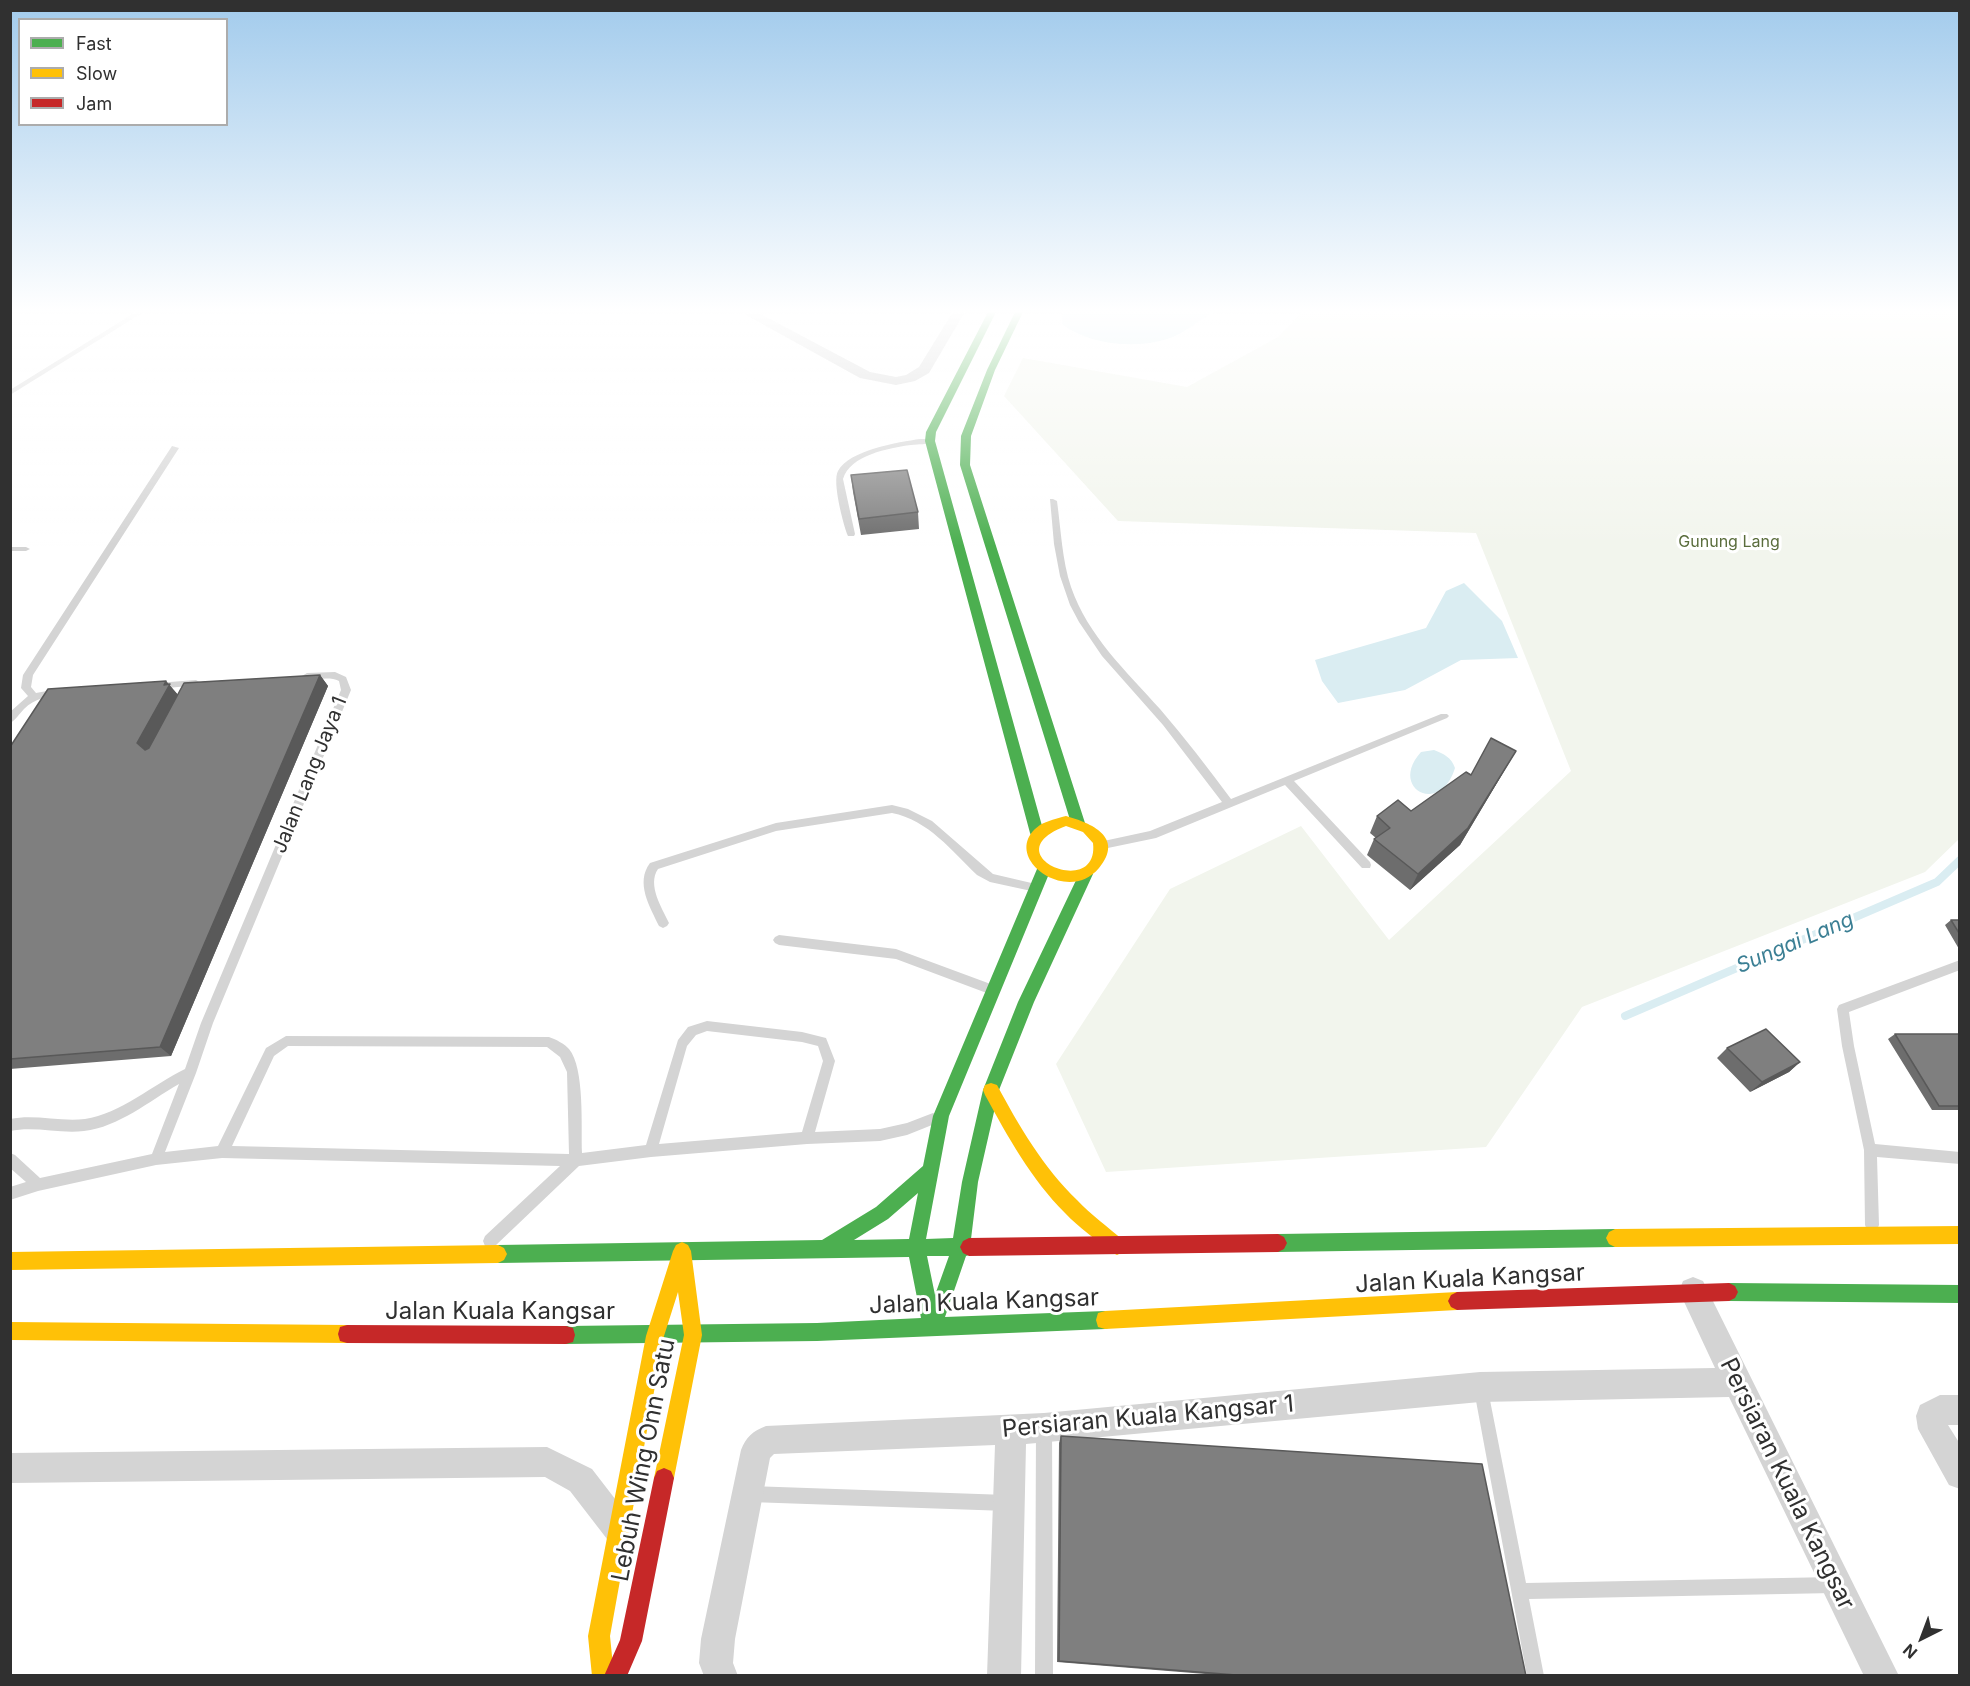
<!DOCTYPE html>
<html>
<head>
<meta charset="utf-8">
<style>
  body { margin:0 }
  #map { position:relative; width:1970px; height:1686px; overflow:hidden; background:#fff; font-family:Inter,sans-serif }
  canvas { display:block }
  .frame { position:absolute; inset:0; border:12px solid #303030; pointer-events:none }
  .legend { position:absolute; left:18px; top:18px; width:210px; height:108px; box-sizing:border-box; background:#fff; border:2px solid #acacac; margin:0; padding:8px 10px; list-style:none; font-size:18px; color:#303030 }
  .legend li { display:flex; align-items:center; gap:12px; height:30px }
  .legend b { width:30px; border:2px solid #acacac }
  .north { position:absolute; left:1892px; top:1608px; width:60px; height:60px; -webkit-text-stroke:4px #fff; paint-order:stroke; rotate:222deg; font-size:16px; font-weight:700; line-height:24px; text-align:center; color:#303030 }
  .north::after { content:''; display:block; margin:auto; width:21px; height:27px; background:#303030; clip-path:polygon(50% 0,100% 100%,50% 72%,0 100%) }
</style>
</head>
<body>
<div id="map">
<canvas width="1970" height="1686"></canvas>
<div class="frame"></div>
<ul class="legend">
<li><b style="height:8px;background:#4caf50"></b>Fast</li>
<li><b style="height:8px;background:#ffc107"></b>Slow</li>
<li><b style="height:8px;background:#c62828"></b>Jam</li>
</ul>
<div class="north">N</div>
</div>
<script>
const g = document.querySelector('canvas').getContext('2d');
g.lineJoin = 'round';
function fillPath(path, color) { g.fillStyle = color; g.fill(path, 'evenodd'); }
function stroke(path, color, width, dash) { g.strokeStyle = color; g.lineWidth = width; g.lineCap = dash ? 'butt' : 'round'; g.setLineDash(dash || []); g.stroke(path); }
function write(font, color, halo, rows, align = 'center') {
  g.font = font + ' Inter,sans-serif'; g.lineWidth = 6; g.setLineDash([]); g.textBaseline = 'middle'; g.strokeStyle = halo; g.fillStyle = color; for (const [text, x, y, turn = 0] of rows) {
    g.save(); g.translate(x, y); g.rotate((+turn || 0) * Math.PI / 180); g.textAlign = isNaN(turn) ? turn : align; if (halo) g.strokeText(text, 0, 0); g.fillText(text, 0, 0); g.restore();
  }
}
fillPath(new Path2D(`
  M1304 310H1959V839L1925 872 1582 1007 1486 1147 1106 1172 1056 1064 1170 889 1301 826 1389 940 1571 771 1476 533 1118 521 1004 396 1023 358 1187 387 1278 337Z`), '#f2f5ed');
fillPath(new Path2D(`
  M1063 310H1216C1201 319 1184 334 1167 339 1135 349 1089 345 1062 324Z
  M1464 583 1502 621 1518 658 1461 660 1405 690 1338 703 1322 681 1315 660 1426 628 1446 591Z
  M1434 750C1444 754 1451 757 1455 768 1440 817 1388 788 1421 752Z`), '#daedf2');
stroke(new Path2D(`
  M1625 1016 1937 882 1960 860`), '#daedf2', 8);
fillPath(new Path2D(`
  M139 310H147L10 395V390Z
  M920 439H930L934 441C927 445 919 444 911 445 889 448 850 455 843 479L855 534 854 536H848C843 524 832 481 838 471 849 450 899 442 920 439Z
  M172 446 179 448 33 675 31 687 36 693 58 689 63 692 61 694C47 697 35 698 24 709 19 714 16 720 10 723V712L28 696 21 688 23 675Z
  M1050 499H1053L1057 501C1061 530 1062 560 1071 587 1088 636 1126 671 1160 709 1185 738 1208 768 1231 799L1441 714H1447L1449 716 1447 718 1294 781 1370 862 1371 865 1370 868H1362L1285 785 1156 838 1103 849 1099 848 1098 845 1099 842 1150 831 1222 802 1163 725 1102 656 1079 622 1070 605 1060 576 1054 544Z
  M10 547H26L30 549 26 551H10Z
  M335 672 346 677 351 690 213 1023 196 1073 165 1152 218 1146 266 1048 286 1036 549 1037C555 1039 565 1044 569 1049 585 1068 581 1128 582 1153L646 1145 678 1040 688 1027 707 1021 802 1032 826 1038 835 1061 815 1132 880 1129 907 1123 933 1113 937 1115 939 1119 937 1123 907 1135 880 1141 807 1144 651 1157 579 1166 495 1246 490 1248 485 1246 483 1241 485 1236 560 1166 222 1158 156 1165 38 1191 10 1200V1187L26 1182 10 1168V1153L15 1155 40 1178 152 1154 179 1084C149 1101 119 1127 84 1131 60 1134 35 1126 10 1131V1119C35 1114 60 1122 85 1119 120 1114 154 1084 185 1069L201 1023 341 690 339 681C327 675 312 683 302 676L307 673ZM707 1031 802 1042 818 1046 823 1061 802 1132 659 1144 687 1046 696 1035ZM288 1046 547 1047 560 1057 567 1072 569 1154 232 1146 274 1056Z
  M196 680 201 683 199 685 157 689 152 686 157 683Z
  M892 805 908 809 932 821 993 874 1040 885 1041 888 1040 891 1036 892 990 882 977 875C952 851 928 820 892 813L776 831 658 869C647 885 662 908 669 923L667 926 663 928 659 926C650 907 635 883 650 863L776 823Z
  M779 935 896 949 996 986 998 990 996 994 992 995 896 959 779 945 775 943 773 940 775 937Z
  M1960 960V970L1849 1012 1854 1046 1875 1144 1960 1152V1164L1877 1157 1879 1225 1877 1230 1872 1232 1867 1230 1865 1225 1864 1150 1842 1046 1837 1009 1839 1005Z
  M1481 1383 1486 1385 1488 1390 1526 1583 1834 1577 1840 1579 1842 1585 1840 1591 1834 1593 1529 1599 1544 1676H1527L1474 1390 1476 1385Z
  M1044 1420 1049 1423 1052 1428 1053 1676H1035L1036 1428 1039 1423Z
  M750 1486 1007 1495 1013 1497 1015 1503 1013 1509 1007 1511 750 1502 744 1500 742 1494 744 1488Z`), '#d4d4d4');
fillPath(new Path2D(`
  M737 310H753L870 372 896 377 906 375 919 367 954 310H966L929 373 915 381 896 385 860 378Z
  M1693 1277 1703 1281 1899 1676H1864L1729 1397 1480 1402 1026 1444 1021 1676H987L995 1445 774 1454 770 1458 735 1639 733 1663 738 1676H704L699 1663 701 1639 741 1450C746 1437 753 1431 766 1426L1044 1413 1480 1372 1715 1368 1679 1291 1683 1281Z
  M1940 1395H1960V1425H1948L1960 1444V1489L1949 1485 1918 1429 1916 1416 1920 1405Z
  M547 1447 592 1469 629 1517 634 1528 629 1539 618 1544 607 1539 570 1491 545 1477 10 1483V1453Z`), '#d4d4d4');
fillPath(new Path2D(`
  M989 310H997L936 432 935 441 1044 833 1042 837H1032L1030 833 925 441 926 432Z
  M1016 310H1024L995 370 971 436 970 465 1085 823 1078 828 1071 823 960 465 961 436 987 370Z
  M1044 864 1049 865 1051 869 949 1116 926 1239 953 1238 962 1182 983 1090 1018 1002 1079 874 1081 870H1091L1093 874 1034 1002 999 1090 978 1182 971 1239 975 1241 978 1247 975 1253 966 1256 945 1317 1105 1311 1112 1313 1114 1320 1112 1327 1105 1329 817 1341 566 1344 559 1342 557 1335 559 1328 566 1326 817 1323 921 1318 909 1257 498 1263 492 1260 489 1254 492 1248 498 1245 822 1240 876 1207 923 1166 933 1116 1037 869 1039 865ZM918 1193 909 1239 854 1240 888 1219ZM927 1256H949L935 1295Z
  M1615 1229 1621 1232 1624 1238 1621 1244 1615 1247 1278 1252 1272 1249 1269 1243 1272 1237 1278 1234Z
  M1729 1283 1960 1285V1303L1729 1301 1723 1298 1720 1292 1723 1286Z`), '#4caf50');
fillPath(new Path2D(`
  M1066 816C1091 823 1125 837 1099 868 1067 907 997 855 1040 825 1047 821 1058 818 1066 816ZM1066 826 1083 832 1093 843C1100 901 990 854 1066 826Z
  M991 1083 997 1085C1019 1126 1043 1167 1077 1200 1091 1215 1108 1227 1123 1240L1126 1246 1123 1252 1117 1255 1111 1252C1096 1239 1079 1228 1065 1213 1031 1179 1008 1137 985 1095L983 1090 985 1085Z
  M1960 1226V1244L1615 1247 1609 1244 1606 1238 1609 1232 1615 1229Z
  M682 1242 688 1245 691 1251 702 1335 674 1478 671 1485 664 1488 657 1485 654 1478 684 1335 678 1292 664 1336 610 1636 614 1676H592L588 1636 646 1336 673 1251 676 1245Z
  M498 1245 504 1248 507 1254 504 1260 498 1263 10 1270V1252Z
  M1457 1292 1463 1295 1466 1301 1463 1307 1457 1310 1105 1329 1098 1327 1096 1320 1098 1313 1105 1311Z
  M10 1322 347 1325 354 1327 356 1334 354 1341 347 1343 10 1340Z`), '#ffc107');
fillPath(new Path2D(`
  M1278 1234 1284 1237 1287 1243 1284 1249 1278 1252 969 1256 963 1253 960 1247 963 1241 969 1238Z
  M1729 1283 1735 1286 1738 1292 1735 1298 1729 1301 1457 1310 1451 1307 1448 1301 1451 1295 1457 1292Z
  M347 1325 566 1326 573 1328 575 1335 573 1342 566 1344 347 1343 340 1341 338 1334 340 1327Z
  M664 1468 671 1471 674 1478 642 1641 627 1676H604L620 1640 654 1478 657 1471Z`), '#c62828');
fillPath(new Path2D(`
  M851 475 918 512 919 529 861 535 853 492Z
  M320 675 328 686 171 1056 10 1069V747L166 681 178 695Z
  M1516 751 1460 845 1410 890 1367 855 1374 839 1376 838 1370 833 1377 816 1411 811 1471 775Z
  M1951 920H1959V949L1945 925Z
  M1895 1034H1959V1110H1932L1888 1039Z
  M1727 1048 1800 1062 1789 1072 1750 1092 1717 1058Z
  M1061 1436 1526 1676H1230L1057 1662 1059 1443Z`), '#6d6d6d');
fillPath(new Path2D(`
  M320 675 328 686 171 1056 160 1047Z
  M166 681 179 696 147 754 137 743Z
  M1516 751 1460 845 1410 890 1418 874Z
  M1800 1062 1789 1072 1750 1092 1762 1082Z`), '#595959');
const building = new Path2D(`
  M907 470 918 512 859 519 851 475Z
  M320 675 160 1047 10 1059V747L48 689 166 681 164 685 170 684 137 743 145 750 149 748 184 683Z
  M1491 738 1516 751 1468 828 1418 874 1374 839 1390 828 1377 816 1398 800 1411 811 1466 772 1471 775Z
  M1951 920H1959V933Z
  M1766 1029 1800 1062 1762 1082 1727 1048Z
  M1895 1034H1959V1106H1939Z
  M1061 1436 1482 1464 1526 1676H1249L1059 1661Z`);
fillPath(building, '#7f7f7f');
stroke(building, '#595959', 1.5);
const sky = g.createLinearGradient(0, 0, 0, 546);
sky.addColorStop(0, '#a2cbec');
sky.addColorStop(0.57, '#fff');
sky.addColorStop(1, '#ffffff00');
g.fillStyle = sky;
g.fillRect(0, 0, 1970, 546);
write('16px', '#5a6d3c', '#fff', [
  ["Gunung Lang",1729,542]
]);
write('20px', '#303030', '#fff', [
  ["Jalan Lang Jaya 1",310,775,-68]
]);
write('italic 21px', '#3b7f94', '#fff', [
  ["Sungai Lang",1795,943,-23]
]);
write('24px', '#303030', '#fff', [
  ["Jalan Kuala Kangsar",1470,1279,-3],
  ["Jalan Kuala Kangsar",984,1302,-2],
  ["Jalan Kuala Kangsar",500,1312],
  ["Persiaran Kuala Kangsar 1",1148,1417,-5],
  ["Lebuh Wing Onn Satu",644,1460,-79],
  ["Persiaran Kuala Kangsar",1787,1484,64]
]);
</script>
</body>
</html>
